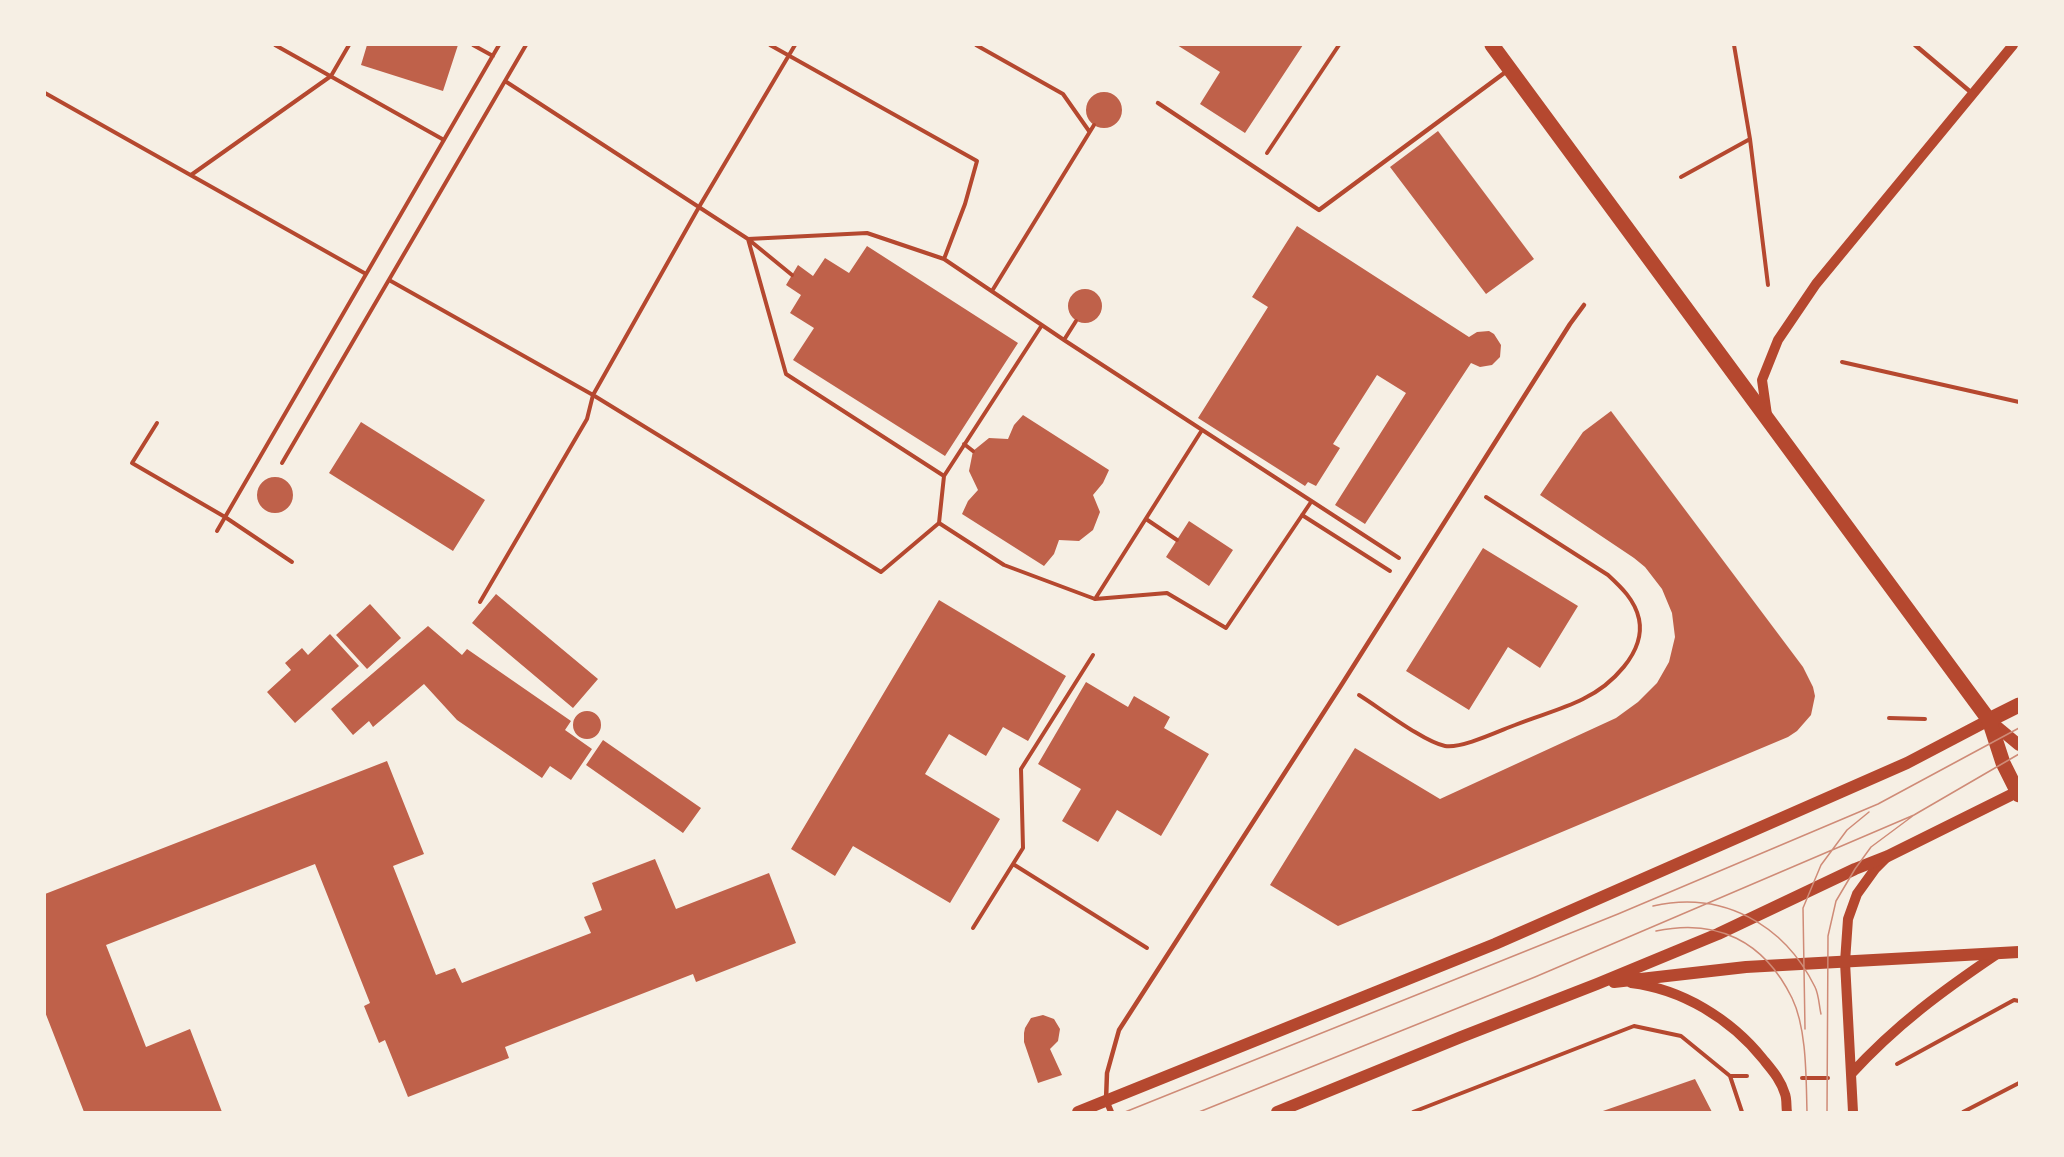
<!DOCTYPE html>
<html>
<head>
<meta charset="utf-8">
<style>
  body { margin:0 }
  #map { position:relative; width:2064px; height:1157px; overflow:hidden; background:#f6efe4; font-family:Lato,sans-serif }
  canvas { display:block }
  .frame { position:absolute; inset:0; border:46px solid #f6efe4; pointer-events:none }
</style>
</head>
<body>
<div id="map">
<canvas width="2064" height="1157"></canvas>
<div class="frame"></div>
</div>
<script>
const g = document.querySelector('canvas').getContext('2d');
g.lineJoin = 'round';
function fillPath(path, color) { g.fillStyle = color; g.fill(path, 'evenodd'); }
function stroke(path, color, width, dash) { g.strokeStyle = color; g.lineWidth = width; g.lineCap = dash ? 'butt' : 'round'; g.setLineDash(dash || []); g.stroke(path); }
fillPath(new Path2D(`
  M367 45H458L443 91 361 65Z
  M1177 45H1303L1245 133 1200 104 1220 72Z
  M1086 110a18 18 0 1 1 36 0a18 18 0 1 1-36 0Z
  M1438 131 1534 259 1486 294 1390 167Z
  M1297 226 1469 337 1477 332 1489 331 1494 334 1501 345 1500 357 1492 365 1480 367 1471 363 1365 524 1335 505 1406 393 1377 375 1333 444 1340 448 1316 486 1308 482 1305 486 1198 418 1268 307 1252 297Z
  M867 246 1018 343 945 456 793 360 814 328 790 313 801 295 786 285 798 265 813 276 825 258 849 273Z
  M1068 306a17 17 0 1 1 34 0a17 17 0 1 1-34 0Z
  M1611 411 1803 667 1813 687 1815 696 1811 715 1797 731 1788 737 1338 926 1270 885 1355 748 1440 799 1616 718 1638 702 1657 683 1669 662 1675 637 1672 613 1662 589 1645 567 1634 558 1540 495 1583 432Z
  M1023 415 1109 470 1103 483 1093 495 1100 512 1093 530 1079 541 1059 540 1054 554 1044 566 962 514 968 501 978 490 969 471 973 451 989 438 1008 439 1014 425Z
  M361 422 485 500 453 551 329 473Z
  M257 495a18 18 0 1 1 36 0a18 18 0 1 1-36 0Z
  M1189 521 1233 550 1209 586 1166 557Z
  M1483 548 1578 606 1540 668 1508 647 1469 710 1406 671Z
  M496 594 598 679 573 708 472 623Z
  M939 600 1066 676 1028 741 1003 727 986 756 949 734 925 774 1000 819 950 903 853 846 835 876 791 849Z
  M370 604 401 638 367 669 336 635Z
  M428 626 462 655 467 649 571 721 565 730 592 749 571 780 550 766 542 778 457 720 424 684 373 727 369 721 353 735 331 709Z
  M330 634 359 666 295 723 267 692 291 670 285 663 302 648 308 655Z
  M1086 682 1128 707 1134 696 1170 717 1164 728 1209 754 1161 836 1117 810 1098 842 1062 821 1081 789 1038 764Z
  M573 725a14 14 0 1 1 28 0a14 14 0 1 1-28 0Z
  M603 740 701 808 683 833 586 765Z
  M387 761 424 854 393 866 436 975 455 968 462 983 591 933 584 917 602 910 592 883 655 859 676 909 769 873 796 943 696 982 693 974 505 1047 509 1058 408 1097 385 1040 379 1043 364 1006 370 1003 315 864 106 945 146 1047 190 1029 222 1112H84L45 1012V894Z
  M1043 1015 1054 1019 1060 1029 1058 1041 1050 1049 1062 1075 1038 1083 1024 1042V1033L1025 1028 1031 1018Z
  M1695 1079 1712 1112H1600Z`), '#bf614a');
stroke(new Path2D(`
  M275 45 444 140
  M473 45 493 56
  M770 45 977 161 965 204 944 259
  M976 45 1063 94 1089 131
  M1734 45 1750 139 1768 285
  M505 81 748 239 792 275
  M45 93 366 274
  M1267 153 1339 45
  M191 175 331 76 349 45
  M1681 177 1750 139
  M389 280 593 395 881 572 939 523
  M992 291 1094 125
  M1064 340 1076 321
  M1842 362 2019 402
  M157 423 132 463 225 517 292 562
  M1202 430 1095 599 1004 565 939 523 944 476 786 374 748 239 867 233 944 259 1064 340 1399 558
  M964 444 973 451
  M282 463 526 45
  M944 476 1042 325
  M1302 515 1390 571
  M1146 519 1177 540
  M217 531 499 45
  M1095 599 1167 593 1226 628 1311 502
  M480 602 587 419 593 395 699 207 795 45
  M1359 695C1380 708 1424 742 1445 746 1461 749 1499 731 1515 725 1537 716 1561 710 1583 699 1610 686 1646 653 1639 619 1635 600 1621 587 1608 575L1486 497
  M1889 718 1925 719
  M1013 864 1147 948
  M973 928 1023 848 1021 769 1093 655
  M1897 1064 2014 1000 2019 1001
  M1730 1076 1742 1112
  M1802 1078H1828
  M1413 1112 1634 1026 1681 1036 1730 1076H1747
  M1963 1112 2019 1083`), '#b5482f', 4);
stroke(new Path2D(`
  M1915 45 1973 94
  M1158 103 1319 210 1507 71
  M1106 1100 1107 1073 1119 1030 1342 684 1570 324 1584 305`), '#b5482f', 4.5);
stroke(new Path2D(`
  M1106 1100 1111 1112`), '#b5482f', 6);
stroke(new Path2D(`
  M1767 415 1762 380 1778 340 1816 284 2013 45
  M1631 983C1682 989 1731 1019 1763 1059 1772 1070 1781 1080 1785 1094 1787 1099 1786 1106 1787 1112
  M1851 1074C1896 1025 1942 991 1997 954
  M1853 1112 1845 962 1848 919 1857 894 1875 869 1886 858`), '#b5482f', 10);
stroke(new Path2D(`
  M1614 982 1746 967 2019 952
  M1078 1112 1495 944 1907 763 1989 720 2019 745
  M1277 1112 1461 1037 1597 984 1718 934 1855 869 1888 856 2017 792`), '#b5482f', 12);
stroke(new Path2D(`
  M1492 45 1989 720 2003 763 2019 795
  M1989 720 2019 705`), '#b5482f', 15);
stroke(new Path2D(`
  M1653 906C1722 890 1784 924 1815 987 1819 995 1819 1006 1821 1014
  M1656 931C1717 918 1764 941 1792 998 1807 1029 1806 1078 1807 1112
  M1805 1029 1803 908 1821 865 1847 830 1869 812
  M1125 1112 1618 914 1878 804 2019 728
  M1199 1112 1535 977 1914 815
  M1827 1112 1828 936 1836 901 1855 869 1871 847 1914 815 2019 754`), '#cf8b77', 1.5);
</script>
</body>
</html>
